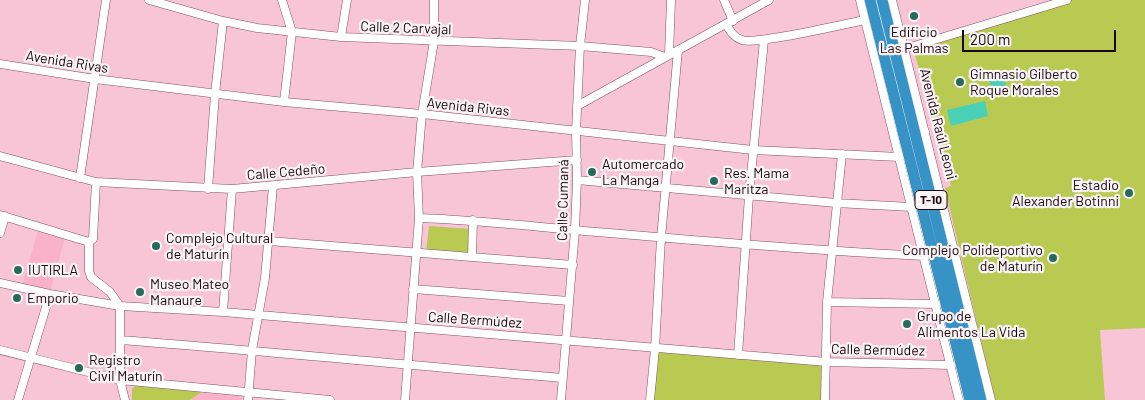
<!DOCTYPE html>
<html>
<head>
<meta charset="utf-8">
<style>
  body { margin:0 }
  #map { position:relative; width:1145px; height:400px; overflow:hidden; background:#f8c5d6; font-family:Barlow,sans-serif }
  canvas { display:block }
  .scale { position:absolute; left:962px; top:30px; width:154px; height:22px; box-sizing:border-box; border:2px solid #19060d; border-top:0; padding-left:6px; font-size:15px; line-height:18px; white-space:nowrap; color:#19060d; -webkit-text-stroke:4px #fbf4f6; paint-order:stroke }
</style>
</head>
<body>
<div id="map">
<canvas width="1145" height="400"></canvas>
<div class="scale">200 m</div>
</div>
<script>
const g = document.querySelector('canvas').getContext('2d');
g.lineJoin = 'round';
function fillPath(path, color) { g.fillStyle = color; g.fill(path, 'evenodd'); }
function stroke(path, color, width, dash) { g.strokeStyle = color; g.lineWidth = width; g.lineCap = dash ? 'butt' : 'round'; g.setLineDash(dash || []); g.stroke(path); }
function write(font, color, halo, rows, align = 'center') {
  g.font = font + ' Barlow,sans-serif'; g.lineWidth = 4.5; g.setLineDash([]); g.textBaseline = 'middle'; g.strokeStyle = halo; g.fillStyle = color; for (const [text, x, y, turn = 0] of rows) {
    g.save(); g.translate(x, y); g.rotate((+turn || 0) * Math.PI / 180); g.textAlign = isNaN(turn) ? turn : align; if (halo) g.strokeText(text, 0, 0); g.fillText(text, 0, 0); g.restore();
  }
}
fillPath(new Path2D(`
  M38 230 65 238 50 292 23 283Z
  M202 393 242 396V400H190Z`), '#f9b2ca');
fillPath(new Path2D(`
  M1071 0H1145V328L1100 330 1105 400H995L945 188 951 186 914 51Z
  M429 226 470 229 468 256 426 252Z
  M655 349 827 362 824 400H650Z
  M136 385 201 390V393L190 400H132V389Z`), '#b8ca52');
fillPath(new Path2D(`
  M1003 72 1007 90 993 94 988 76Z
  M985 101 988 116 951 126 947 110Z`), '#49d0b5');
const minor = new Path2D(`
  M149 0 223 21 257 28 341 37 580 46 651 52 665 57
  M282 0 292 32 284 102
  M724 0 733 21
  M860 0 959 400
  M892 0 991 400
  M726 24C731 32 733 37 742 40 757 45 844 24 865 20
  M341 37 347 0
  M904 49 1067 0
  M669 55 671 0
  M0 64 95 79 284 102 422 114 753 150 899 157 917 143 925 132
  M577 106 769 0
  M0 156 96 182 232 189 417 172 577 160
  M80 178 106 0
  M577 180 836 203 911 207
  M208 189 215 94 223 21
  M0 215 89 242
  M419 218C483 220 545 228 609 233 714 242 818 251 924 256
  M0 233 5 216
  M269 241 573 265
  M89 242V271L91 277 110 292 120 306V380L125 400
  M89 242 93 239 96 182
  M472 257 473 220
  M0 283 50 294 120 306 223 312 827 362 951 365
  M413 289 569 301
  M827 302 936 304
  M223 312 232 189
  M120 340C267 351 415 366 562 378
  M0 350 120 380 330 400
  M738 355 749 196 764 40
  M18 400 50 294
  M248 400 252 350 265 278 273 186
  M405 400 419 218 417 172 422 114 434 41V0
  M561 400 575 230 577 180 576 131 580 46 585 0
  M650 400 655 349 661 238 678 50
  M825 400 827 302 842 154`);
const highway = new Path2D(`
  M870 0 970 400
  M882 0 981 400`);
stroke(minor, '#844e62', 9);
stroke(highway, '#fff', 12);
stroke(minor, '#fff', 8);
stroke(highway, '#3792c5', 11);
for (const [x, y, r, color] of [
  [914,16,5,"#266a5c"],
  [960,82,5,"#266a5c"],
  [592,172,5,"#266a5c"],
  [714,181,5,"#266a5c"],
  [1129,193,5,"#266a5c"],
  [156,246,5,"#266a5c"],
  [1053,258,5,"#266a5c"],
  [18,270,5,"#266a5c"],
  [140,292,5,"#266a5c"],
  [17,298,5,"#266a5c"],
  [907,324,5,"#266a5c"],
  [79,368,5,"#266a5c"]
]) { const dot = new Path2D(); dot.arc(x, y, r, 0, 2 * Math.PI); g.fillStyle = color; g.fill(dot); stroke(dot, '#fbf4f6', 2); }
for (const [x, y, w] of [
  [931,200,32]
]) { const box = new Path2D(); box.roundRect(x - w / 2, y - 9.5, w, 19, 4); g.fillStyle = '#fbf4f6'; g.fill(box); stroke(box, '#19060d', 1); }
write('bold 12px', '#19060d', null, [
  ["T-10",931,200]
]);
write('14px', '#19060d', '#fbf4f6', [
  ["Calle 2 Carvajal",406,28,2],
  ["Avenida Rivas",67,62,9],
  ["Avenida Rivas",468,107,6],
  ["Avenida Raúl Leoni",938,124,76],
  ["Calle Cedeño",286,172,-5],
  ["Calle Cumaná",563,200,-89],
  ["Calle Bermúdez",475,320,4],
  ["Calle Bermúdez",878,350,1]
]);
write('14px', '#19060d', '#fbf4f6', [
  ["Edificio",914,32,"center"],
  ["Las Palmas",914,48,"center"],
  ["Gimnasio Gilberto",970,74],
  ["Roque Morales",970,90],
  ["Automercado",602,164],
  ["La Manga",602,180],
  ["Res. Mama",724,173],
  ["Maritza",724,189],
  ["Estadio",1119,185,"right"],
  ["Alexander Botinni",1119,201,"right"],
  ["Complejo Cultural",166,238],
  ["de Maturín",166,254],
  ["Complejo Polideportivo",1043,250,"right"],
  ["de Maturín",1043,266,"right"],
  ["IUTIRLA",28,270],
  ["Museo Mateo",150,284],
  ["Manaure",150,300],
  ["Emporio",27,298],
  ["Grupo de",917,316],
  ["Alimentos La Vida",917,332],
  ["Registro",89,360],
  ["Civil Maturín",89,376]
], 'left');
</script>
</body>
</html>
